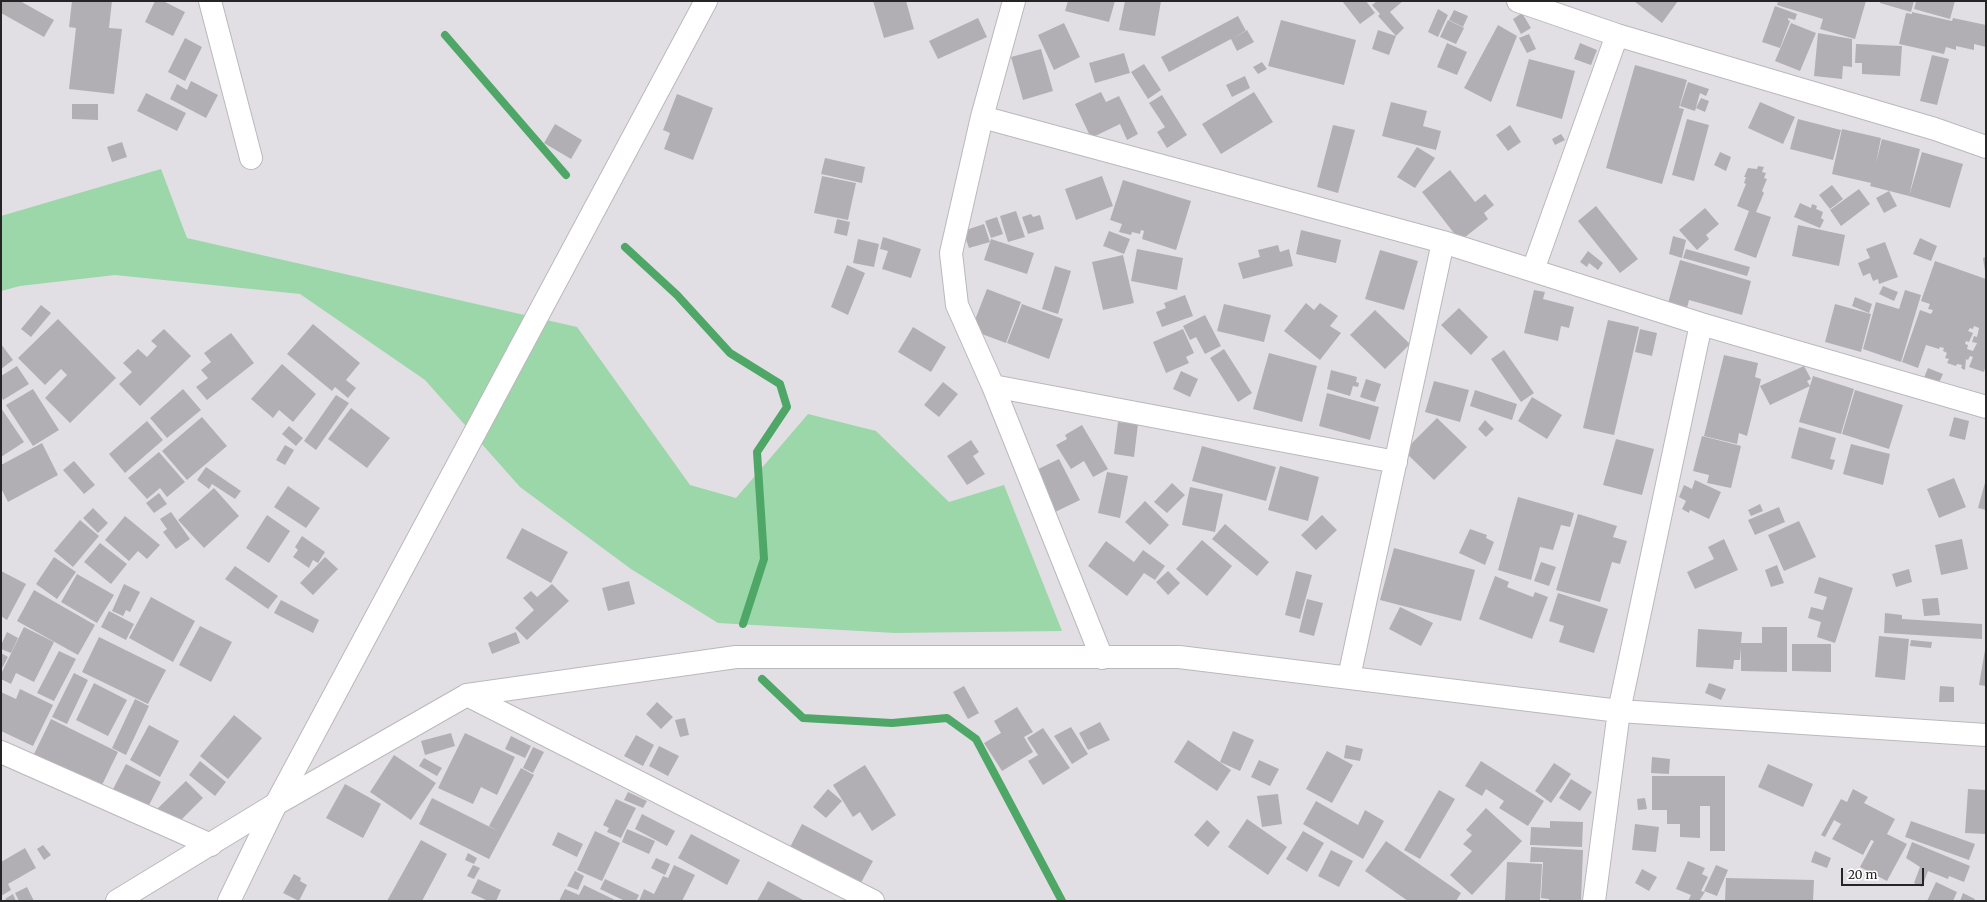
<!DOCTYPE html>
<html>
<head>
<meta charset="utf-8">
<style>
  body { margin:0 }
  #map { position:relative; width:1987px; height:902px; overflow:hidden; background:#e2dfe4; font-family:Merriweather,serif }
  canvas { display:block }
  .frame { position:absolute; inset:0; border:2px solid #262526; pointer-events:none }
  .scale { position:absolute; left:1841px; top:868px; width:83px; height:18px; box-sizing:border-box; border:2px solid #262526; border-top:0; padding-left:5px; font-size:12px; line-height:14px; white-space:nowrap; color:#262526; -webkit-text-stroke:3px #fff; paint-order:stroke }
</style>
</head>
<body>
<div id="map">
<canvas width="1987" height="902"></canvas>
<div class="frame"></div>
<div class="scale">20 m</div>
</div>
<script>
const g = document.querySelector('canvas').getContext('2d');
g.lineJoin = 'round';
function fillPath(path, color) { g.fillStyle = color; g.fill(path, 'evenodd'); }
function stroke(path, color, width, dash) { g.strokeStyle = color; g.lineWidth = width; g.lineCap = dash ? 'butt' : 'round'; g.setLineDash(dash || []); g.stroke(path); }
fillPath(new Path2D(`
  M161 169 187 238 577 327 690 485 736 498 808 414 876 431 949 502 1004 485 1062 631 895 633 718 623 631 569 520 487 425 380 300 294 115 275 20 286 1 291V216Z`), '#9bd7a8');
stroke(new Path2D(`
  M445 35 566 175
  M625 247 677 295 730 353 780 384 787 407 757 452 764 559 743 624
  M762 679 803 718 892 723 947 718 976 739 1062 901`), '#4ea766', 8);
fillPath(new Path2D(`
  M1 1H20L54 20 44 37 1 13Z
  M72 1H112L109 28 122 29 114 94 69 89 76 28 69 27Z
  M155 1H163L185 12 173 36 145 22Z
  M873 1H906L914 29 884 38Z
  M1068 1H1115L1109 22 1065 11Z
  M1125 1H1161L1155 36 1119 30Z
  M1342 1H1366L1375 13 1360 24Z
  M1377 1H1403L1390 12 1404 28 1396 36 1389 55 1372 49 1378 30 1396 36 1378 16 1380 14 1372 5Z
  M1634 1H1678L1662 23Z
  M1778 1H1866L1855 39 1820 29 1823 19 1777 5Z
  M1880 1H1914L1911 12 1880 3Z
  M1916 1H1955L1950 19 1914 9Z
  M1775 6 1797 14 1795 20 1788 18V20L1790 21 1780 48 1762 42Z
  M1438 9 1448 15 1438 37 1428 32Z
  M1454 10 1468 16 1463 27 1449 20Z
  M1912 12 1952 21 1953 18 1986 25V47L1974 44V50L1956 46V50L1946 47 1944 54 1899 44 1906 13 1912 14Z
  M1522 13 1531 28 1521 34 1513 19Z
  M1238 16 1246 31 1169 72 1161 57Z
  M978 18 987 37 938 59 929 41Z
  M1281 20 1356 40 1344 85 1268 66Z
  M1448 20 1464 28 1456 44 1440 37Z
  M1064 23 1080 57 1054 70 1038 35Z
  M1791 23 1816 33 1800 71 1775 61Z
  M1498 25 1517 36 1491 102 1464 88Z
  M1247 30 1254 42 1237 51 1231 39Z
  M1818 33 1852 39V67L1843 66 1842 79 1814 76Z
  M1529 34 1536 49 1527 53 1519 38Z
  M185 38 202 47 185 81 168 72Z
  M1447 43 1467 52 1457 75 1437 67Z
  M1580 43 1597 50 1591 65 1574 59Z
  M1856 44 1902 46 1900 76 1862 74V63H1855Z
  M1041 49 1053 91 1023 100 1011 57Z
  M1124 53 1130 73 1095 83 1089 63Z
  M1932 55 1949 59 1937 105 1920 101Z
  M1529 59 1575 71 1562 119 1516 106Z
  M1262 62 1267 69 1258 74 1253 67Z
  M1144 64 1161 90 1148 99 1131 72Z
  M1635 65 1687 80 1679 108 1684 109 1662 184 1606 168Z
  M1245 76 1250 88 1232 97 1226 85Z
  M191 81 218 95 206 118 170 99 177 84 187 90Z
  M1688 82 1709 89 1706 96 1700 93 1695 111 1680 106Z
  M1101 92 1106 102 1119 96 1138 134 1127 140 1120 124 1091 138 1075 104Z
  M1254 92 1273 122 1221 154 1202 124Z
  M146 93 186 113 177 131 137 111Z
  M677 94 713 108 693 160 664 149 670 133 663 130Z
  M1162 95 1187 135 1167 148 1157 132 1165 127 1149 103Z
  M1701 98 1709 101 1705 112 1696 108Z
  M1391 102 1427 111 1423 126 1441 131 1436 150 1382 136Z
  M1760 102 1795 117 1783 144 1748 128Z
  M72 104H98V120L72 119Z
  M1687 119 1709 125 1694 181 1672 175Z
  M1798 119 1841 130 1833 160 1790 149Z
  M555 124 582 140 571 159 544 143Z
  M1333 125 1355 130 1338 193 1317 187Z
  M1510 125 1521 142 1508 151 1496 135Z
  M1842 129 1881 138 1876 163 1882 139 1920 149 1909 196 1870 186 1871 183 1832 174Z
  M1561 134 1565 140 1555 145 1552 139Z
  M122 142 127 157 112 162 107 147Z
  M1417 147 1435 158 1415 188 1397 177Z
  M1720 152 1731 157 1726 171 1714 165Z
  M1922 152 1963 164 1950 208 1909 196Z
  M825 158 865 167 862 183 821 174Z
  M1758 166 1764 167 1762 172 1766 173 1764 178 1767 179 1762 191 1764 193 1756 212 1771 217 1756 258 1734 250 1749 211 1737 206 1746 184 1744 183 1746 177H1744L1748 168 1757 169Z
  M1450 170 1475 202 1485 194 1494 205 1484 213 1488 219 1460 241 1422 192Z
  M822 176 856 183 848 220 814 213Z
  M1102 176 1113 206 1076 220 1065 189Z
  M1123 180 1191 201 1176 250 1142 239 1144 231 1141 230 1140 234 1132 232 1131 235 1119 232 1122 224 1110 220Z
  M1832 185 1843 199 1830 209 1819 195Z
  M1859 189 1870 204 1841 226 1830 210Z
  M1889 191 1897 206 1884 213 1876 198Z
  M1800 203 1811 208 1812 204 1817 206 1816 209 1823 212 1821 218 1824 220 1820 228 1794 217Z
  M1596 206 1638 259 1620 273 1578 221Z
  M1705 208 1719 224 1706 235 1709 239 1697 250 1679 230Z
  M1016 211 1025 237 1008 242 1000 216Z
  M1031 214 1033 217 1040 215 1044 229 1028 234 1022 217Z
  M997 217 1003 234 991 238 985 221Z
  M837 219 850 222 847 236 834 233Z
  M984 224 990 242 969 248 963 231Z
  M1798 225 1845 235 1839 266 1792 256Z
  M1301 230 1341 240 1336 263 1296 254Z
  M1109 231 1130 239 1124 254 1103 246Z
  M1673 236 1686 240 1682 258 1669 254Z
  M883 237 921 249 911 278 882 269 888 251 880 249Z
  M1920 238 1937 246 1931 261 1913 254Z
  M858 239 879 244 874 267 853 263Z
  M991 239 1034 253 1027 274 984 260Z
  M1885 242 1898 277 1879 284 1878 279 1873 281 1870 273 1863 276 1858 263 1870 258 1866 249Z
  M1278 245 1280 252 1289 249 1293 266 1243 279 1238 263 1260 257 1258 250Z
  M1137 249 1183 258 1177 290 1131 281Z
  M1686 249 1750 267 1747 276 1683 258Z
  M1380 250 1418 261 1404 310 1365 299Z
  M1588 251 1603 263 1598 270 1589 263 1587 267 1580 262Z
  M1123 255 1134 303 1103 310 1092 262Z
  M1986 257V271H1985L1983 258Z
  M1680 260 1751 281 1742 315 1689 300 1686 312 1667 307Z
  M1935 261 1986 279V365L1984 372 1969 367 1973 357 1970 356 1968 360 1966 359 1965 370 1961 368 1962 365 1957 364 1956 366 1947 363 1949 359 1945 358 1947 353 1943 351 1944 348 1940 347 1939 349 1926 345 1918 368 1902 362 1920 310 1931 314 1933 310 1928 309 1930 304 1921 301ZM1974 326 1979 328 1977 337 1974 336 1972 342 1977 343 1973 351 1967 349 1968 345 1965 344 1966 341 1969 342 1973 333 1968 331 1970 328 1973 329Z
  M847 265 865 273 848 315 831 307Z
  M1055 266 1071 271 1058 314 1042 309Z
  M1883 286 1898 292 1894 301 1879 294Z
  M987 289 1021 302 1006 343 971 330Z
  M1534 290 1545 292 1543 299 1574 307 1569 328 1561 326 1558 341 1524 333Z
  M1905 290 1921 295 1901 362 1863 349 1876 302 1899 309Z
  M1185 295 1193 316 1162 327 1156 312 1166 308 1164 303Z
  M1855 297 1872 304 1869 313 1852 306Z
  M1306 303 1314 310 1320 303 1338 316 1330 326 1341 333 1320 360 1284 331Z
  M1022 304 1063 319 1049 359 1007 343Z
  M1224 304 1271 315 1264 342 1217 331Z
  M1835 304 1871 314 1861 352 1825 342Z
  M41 305 51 313 31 337 21 329Z
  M1459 308 1488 337 1471 355 1441 325Z
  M1375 310 1410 344 1385 369 1350 335Z
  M1205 315 1221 346 1205 354 1196 337 1190 340 1183 326Z
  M58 319 116 378 70 423 45 398 67 375 61 369 45 385 18 358Z
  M1608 320 1639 327 1614 435 1583 428Z
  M313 324 360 363 346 380 356 388 348 398 335 387 332 391 287 354Z
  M913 327 946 347 931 372 898 352Z
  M164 329 191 356 140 406 119 384 132 372 123 363 138 349 147 357 157 346 151 341Z
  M1183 329 1194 353 1186 357 1189 363 1166 373 1153 342Z
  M1640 329 1657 333 1652 356 1635 352Z
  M231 333 254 363 207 400 196 387 208 378 201 370 211 362 204 353Z
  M1 344 13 360 1 369Z
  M1224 349 1252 393 1238 402 1210 358Z
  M1504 350 1534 393 1521 402 1491 359Z
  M1269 353 1317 366 1302 422 1253 409Z
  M1724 355 1758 363 1755 377 1761 379 1747 436 1739 433 1737 444 1704 436Z
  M282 364 316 394 293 422 279 410 273 418 251 399Z
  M17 366 29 384 3 400 1 396V376Z
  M1804 366 1811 379 1807 381 1810 386 1770 405 1760 386Z
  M1928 368 1943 374 1937 387 1923 380Z
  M1331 370 1357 377 1356 382 1359 383 1358 387 1353 386 1350 396 1327 389Z
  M1181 371 1198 379 1190 397 1173 389Z
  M1813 376 1854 389 1841 434 1799 422Z
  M1366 379 1381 384 1375 402 1360 397Z
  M1434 381 1469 390 1460 422 1425 412Z
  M943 382 958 394 939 417 924 405Z
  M33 389 59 430 33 446 6 405Z
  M183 389 201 410 167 438 150 418Z
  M1475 390 1517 404 1512 420 1470 406Z
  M1855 390 1903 405 1889 449 1842 434Z
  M1327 393 1379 407 1370 440 1319 426Z
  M336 395 349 403 316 450 304 441Z
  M1532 397 1562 415 1547 439 1518 421Z
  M1 408 24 442 1 457Z
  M351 408 390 438 367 468 328 439Z
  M202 417 227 446 187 480 162 451Z
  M1954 417 1969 421 1965 440 1949 436Z
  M1437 418 1467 447 1434 480 1404 451Z
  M1485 420 1494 429 1486 437 1478 429Z
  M147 421 163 440 125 473 109 454Z
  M1118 422 1138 424 1134 457 1114 454Z
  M1082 425 1108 469 1093 477 1084 461 1071 469 1056 445 1067 439 1065 435Z
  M289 426 303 438 296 446 282 434Z
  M1799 427 1836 438 1830 459 1835 460 1832 470 1791 458Z
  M1702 436 1741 446 1731 488 1707 483 1709 475 1693 471Z
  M1616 439 1654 449 1642 495 1603 485Z
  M971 440 979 452 973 456 985 474 967 485 947 456Z
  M42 443 58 475 8 502 1 488V465Z
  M1851 444 1890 454 1883 485 1843 474Z
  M285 445 294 450 285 465 276 460Z
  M1202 446 1276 467 1266 501 1192 481Z
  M159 452 185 482 167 497 160 488 147 499 128 478Z
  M1059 459 1080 500 1053 513 1032 472Z
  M74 461 95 485 84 494 63 470Z
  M1280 466 1319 477 1308 521 1268 510Z
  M206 467 241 491 235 499 212 484 209 489 197 480Z
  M1107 472 1128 476 1120 518 1098 513Z
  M1954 478 1966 507 1939 518 1927 489Z
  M1986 479V510L1978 508Z
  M1695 480 1721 492 1709 519 1690 510 1689 513 1682 509 1686 501 1679 497 1684 485 1692 489Z
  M1172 483 1185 495 1167 513 1154 502Z
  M288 486 320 508 306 528 274 507Z
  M1190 487 1223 494 1215 532 1182 525Z
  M214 488 239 516 204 548 178 520Z
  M159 493 167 504 154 513 146 503Z
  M1518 497 1574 513 1570 527 1561 525 1553 550 1540 547 1531 580 1498 570Z
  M1145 501 1169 525 1150 545 1125 522Z
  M1760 504 1763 511 1751 516 1748 510Z
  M1779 507 1785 522 1755 535 1748 520Z
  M93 508 108 523 98 533 83 518Z
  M171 512 190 539 176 549 163 532 167 529 160 519Z
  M1578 514 1617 526 1613 537 1627 541 1620 564 1612 562 1600 602 1556 590Z
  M267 515 290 531 269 563 246 548Z
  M1322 515 1337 530 1316 550 1301 535Z
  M125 516 160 545 147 559 138 551 129 561 105 540Z
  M80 520 99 536 73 567 54 551Z
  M1799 521 1816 557 1784 571 1768 535Z
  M1225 524 1269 562 1257 576 1212 539Z
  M522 528 568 552 551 583 506 558Z
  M1470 529 1487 535 1486 538 1494 542 1485 565 1459 553Z
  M302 536 325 552 318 563 313 560 309 568 293 557 298 550 295 547Z
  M1724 539 1738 570 1695 589 1687 572 1714 559 1708 547Z
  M1962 539 1968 569 1941 575 1935 545Z
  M1202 540 1232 566 1207 596 1176 569Z
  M1106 541 1134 562 1143 550 1165 566 1155 580 1144 573 1127 596 1088 566Z
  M100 543 127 564 111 584 84 562Z
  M1394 548 1475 570 1461 621 1380 600Z
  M54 557 76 572 57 599 36 584Z
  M325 557 338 569 313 595 300 583Z
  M1541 562 1556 567 1549 586 1534 581Z
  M1777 565 1784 583 1771 587 1765 570Z
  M235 566 278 596 268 609 225 579Z
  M1909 569 1912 582 1896 587 1892 574Z
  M1 571 26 584 7 620 1 616Z
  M1168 571 1180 583 1168 595 1156 582Z
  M1296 571 1312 575 1300 619 1285 615Z
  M77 574 114 595 97 623 61 602Z
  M1495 576 1509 582 1507 587 1533 597 1535 592 1548 597 1532 639 1479 619Z
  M1819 577 1853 588 1835 643 1817 637 1821 622 1808 618 1811 607 1823 610 1827 597 1814 593Z
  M629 581 635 604 608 611 602 588Z
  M124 584 140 592 130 612 126 610 123 616 112 611Z
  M552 584 569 601 527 640 515 628 534 610 523 598 531 591 537 597Z
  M34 590 95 625 78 655 17 621Z
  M1558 593 1608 609 1594 653 1559 642 1564 626 1549 621Z
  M151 597 195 621 173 662 129 638Z
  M1938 598 1940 615 1924 616 1922 599Z
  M1307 599 1323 603 1314 636 1299 632Z
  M281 600 319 620 313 633 274 613Z
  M1400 607 1433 623 1421 646 1389 629Z
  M109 611 134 624 126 640 101 627Z
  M1885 613 1902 615V619L1982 624V639L1884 633Z
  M200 626 232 642 211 682 179 665Z
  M24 627 54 642 34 682 16 673 11 684 1 679V674Z
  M1762 627H1787V672L1741 671V647L1740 660H1734L1733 669 1696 667 1698 629 1742 632 1741 643H1762Z
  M7 632 18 638 11 653 1 649V645Z
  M516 632 520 643 492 654 488 643Z
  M1879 636 1909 639 1905 680 1875 677Z
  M99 637 166 670 148 704 82 672Z
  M1911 640 1932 642 1931 648 1910 646Z
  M1792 644H1831V672L1792 671Z
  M1985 650H1986V686L1979 685Z
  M59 651 76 659 54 701 37 693Z
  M1 653 8 657 1 670Z
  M74 673 88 680 67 724 52 717Z
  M94 683 127 700 108 736 76 720Z
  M1709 683 1726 689 1721 700 1705 693Z
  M964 686 979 713 968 719 953 692Z
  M1940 686 1954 687V702H1939Z
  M20 689 53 705 33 746 1 731V692L16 699Z
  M135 699 149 706 126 755 112 748Z
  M657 702 673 717 661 729 646 714Z
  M1017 707 1033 732 1024 737 1033 752 1002 771 984 743 1001 733 994 721Z
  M234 715 262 738 228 779 200 756Z
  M685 718 689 735 680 737 675 720Z
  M51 719 118 752 101 787 34 754Z
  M1100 722 1110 740 1088 750 1079 733Z
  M149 725 179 741 160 777 130 760Z
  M1071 727 1088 754 1072 764 1054 736Z
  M1043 728 1070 768 1043 785 1028 761 1038 755 1027 738Z
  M1233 731 1254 740 1240 771 1220 762Z
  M451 733 455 746 425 755 421 741Z
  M465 733 515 757 497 795 481 787 473 804 438 788Z
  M636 735 654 745 643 766 624 756Z
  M511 736 531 746 525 758 505 749Z
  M1188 740 1231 770 1217 791 1174 762Z
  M1346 745 1363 749 1360 761 1344 758Z
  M659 746 679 756 668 776 649 766Z
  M533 747 544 752 533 773 523 768Z
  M1327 751 1353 765 1332 803 1306 789Z
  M394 755 436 783 411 820 370 792Z
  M1652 757 1670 759 1669 774 1651 773Z
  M424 758 442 768 437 776 419 766Z
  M1259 760 1279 769 1270 786 1251 777Z
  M200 761 226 782 215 796 189 775Z
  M1481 761 1544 801 1528 826 1499 808 1504 801 1486 789 1482 796 1465 786Z
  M1554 763 1571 774 1551 803 1535 791Z
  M126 764 161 782 146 811 111 793Z
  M1768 764 1813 784 1803 807 1758 787Z
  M865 765 896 815 872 831 860 812 853 817 833 785Z
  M521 768 534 775 489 859 419 824 432 798 498 831 489 826Z
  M1652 776H1725V851H1710V806H1700V838L1680 837V824H1667V810H1652Z
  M1571 779 1592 792 1580 811 1559 798Z
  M186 781 203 798 174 827 157 809Z
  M345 784 381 804 363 838 326 818Z
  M828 789 842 801 826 818 813 807Z
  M1853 789 1868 797 1864 803 1895 819 1887 834 1907 844 1887 881 1860 867 1874 841 1871 840 1863 855 1832 839 1841 824 1834 820 1825 837 1821 835 1841 799 1847 802Z
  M1968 789 1986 790V834L1965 833Z
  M1439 790 1455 799 1420 859 1404 850Z
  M628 792 647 801 643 808 624 800Z
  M1278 794 1282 824 1262 827 1257 796Z
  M1645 798 1647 809 1638 810 1637 799Z
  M616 799 636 808 621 838 607 832 609 828 603 825Z
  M1316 801 1358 825 1365 810 1384 821 1363 859 1303 824Z
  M1486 808 1522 841 1472 895 1450 875 1472 851 1463 844 1472 835 1466 830Z
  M642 814 675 831 667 846 635 829Z
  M1247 819 1287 847 1268 875 1228 847Z
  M1207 820 1220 832 1208 847 1194 835Z
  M1550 821 1583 822 1582 847 1530 845 1531 827 1550 828Z
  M1911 821 1975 844 1969 860 1905 837Z
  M802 824 873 861 858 888 788 851Z
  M1635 824 1659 827 1656 852 1632 850Z
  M627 829 655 841 649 854 622 842Z
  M595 831 620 843 602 881 577 870Z
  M1303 831 1324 843 1307 872 1286 859Z
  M558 832 583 844 577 857 552 845Z
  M691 834 740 860 727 885 678 858Z
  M421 840 447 854 422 901H387Z
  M1386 841 1461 893 1456 901H1408L1365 871Z
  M1912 842 1970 866 1964 882 1949 876 1948 879 1928 871 1922 887 1914 883 1920 867 1906 858Z
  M43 845 51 855 44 860 37 849Z
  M1531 847 1583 850 1581 901H1549V899L1541 898 1543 862H1530Z
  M25 848 36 868 8 884 11 890 1 896V862Z
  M1331 850 1353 861 1339 887 1318 876Z
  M1815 851 1831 858 1827 868 1811 862Z
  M468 853 477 858 474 864 465 860Z
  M656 858 670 864 665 875 651 868Z
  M1688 861 1705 868 1702 874 1708 877 1701 891 1705 892 1699 901H1688L1691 895 1676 889Z
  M1507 862 1542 864 1540 901 1505 900Z
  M473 865 480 868 474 879 467 876Z
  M674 865 695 875 682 901H639L644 889 654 894 663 876 668 878Z
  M1716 865 1728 870 1717 896 1704 891Z
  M1642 869 1657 877 1649 891 1635 883Z
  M575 871 584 876 578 890 567 886Z
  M294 874 301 878 300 881 307 885 299 901 283 893Z
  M1726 878 1814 880 1813 901H1725Z
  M478 879 501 890 496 901H488L471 893Z
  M605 879 639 895 636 901H625L600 889Z
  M768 881 805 901H757Z
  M1936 882 1957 892 1953 901H1927Z
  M584 885 617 901H559L565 889 579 895Z
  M27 887 34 901H19L15 893Z
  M1963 893 1975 899 1974 901H1960Z
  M13 894 16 901H7L5 899Z`), '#b2afb4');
const minor = new Path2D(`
  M210 1 251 158
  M1014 1 982 117 951 253 957 305 993 386 1102 658
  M1518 1 1617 35 1935 129 1986 147
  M982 117 1443 242 1701 324 1986 407
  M1533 270 1617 35
  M993 386 1396 462
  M1349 677 1443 242
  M467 695 873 901
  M1 752 211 845
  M117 901 276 804 467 695 736 657H1179L1619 711 1986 735
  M1594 901 1619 711 1701 324`);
const tertiary = new Path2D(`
  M229 901 276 804 706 1`);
stroke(minor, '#bbb8bd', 24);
stroke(tertiary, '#bbb8bd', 24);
stroke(minor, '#fff', 22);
stroke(tertiary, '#fff', 22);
</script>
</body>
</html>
